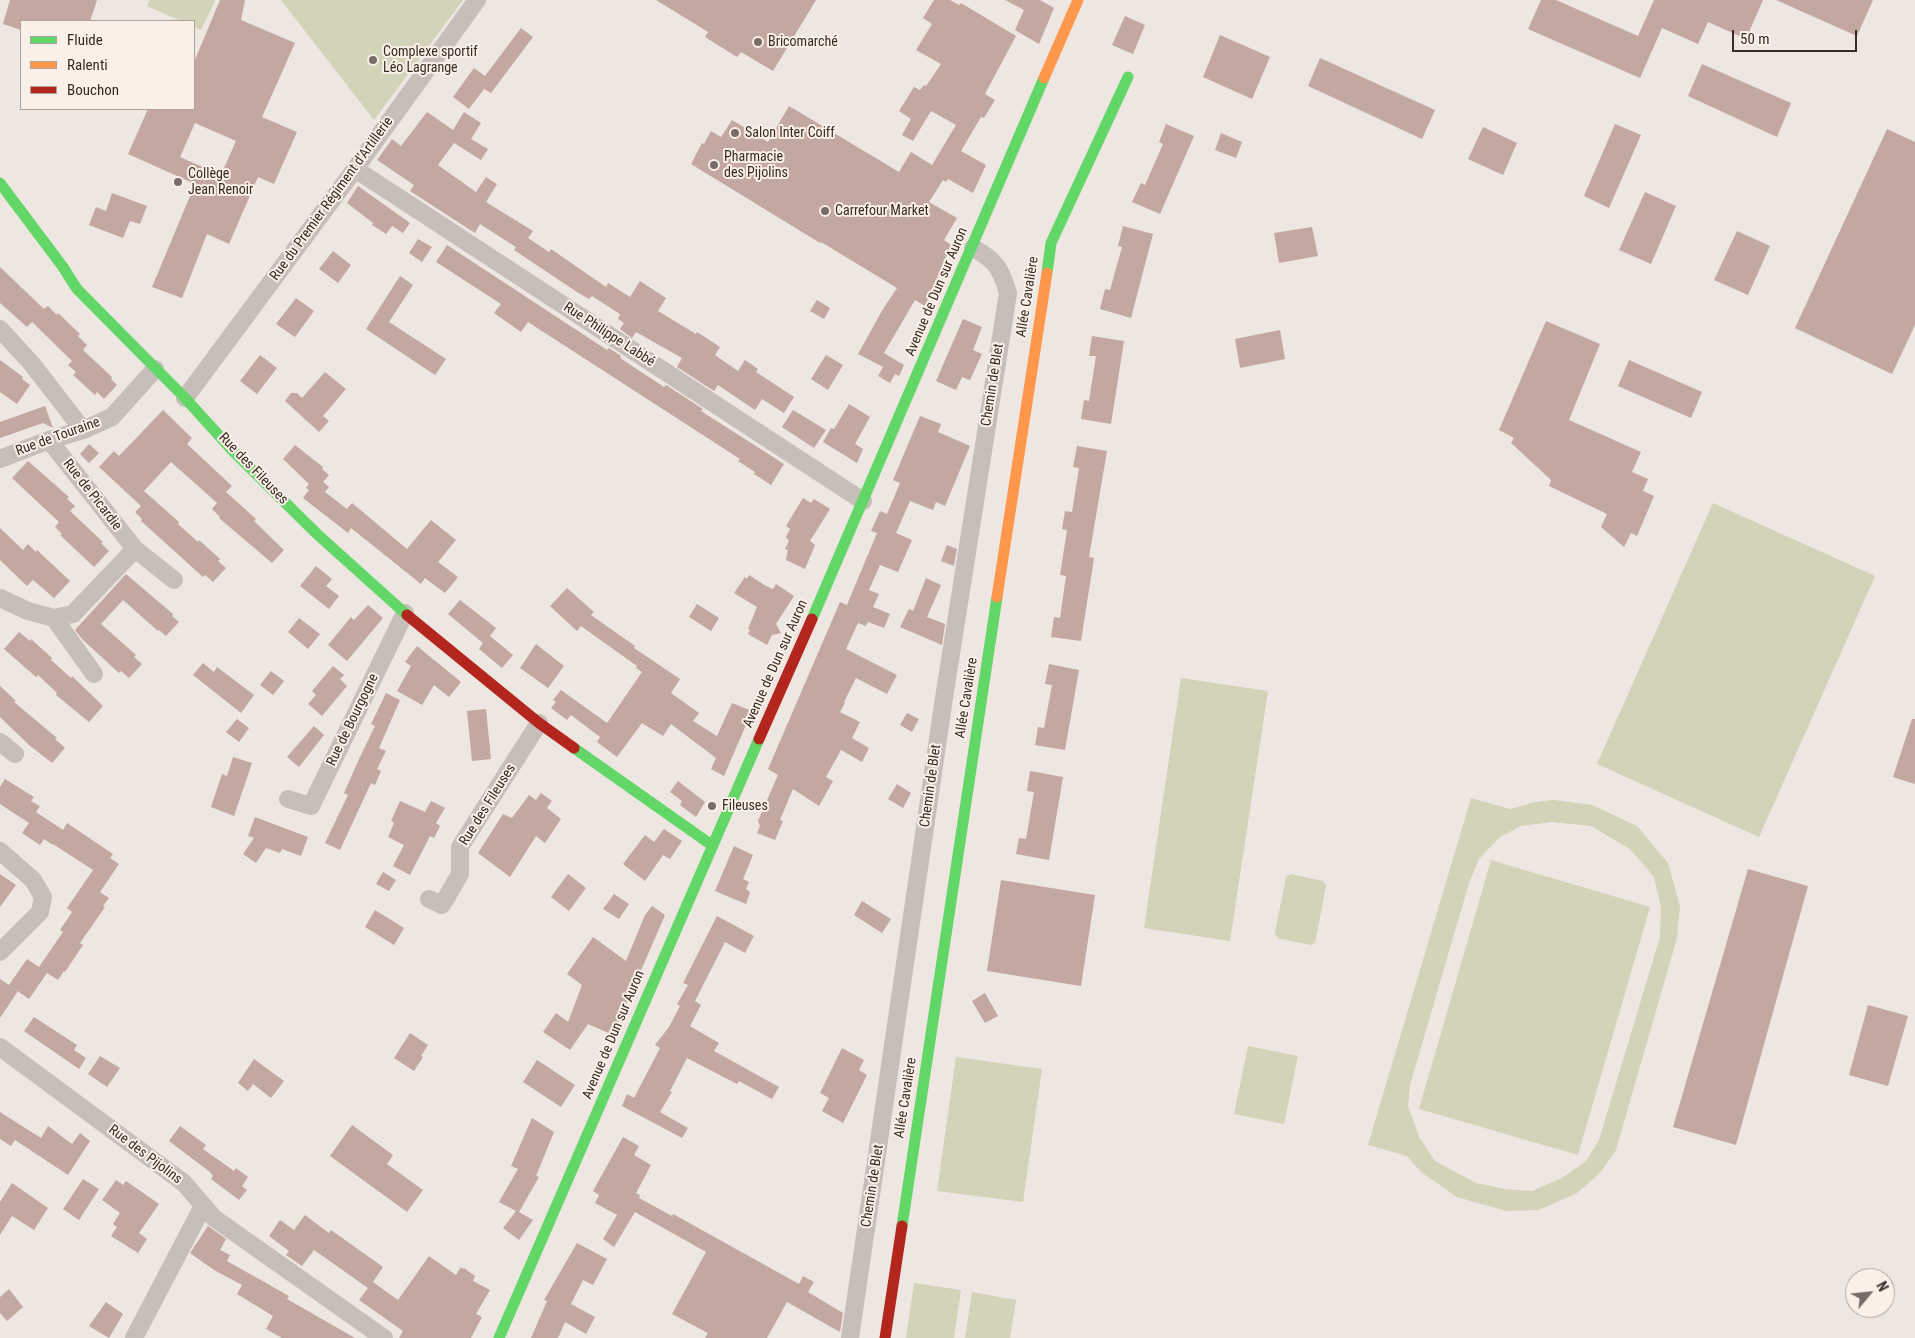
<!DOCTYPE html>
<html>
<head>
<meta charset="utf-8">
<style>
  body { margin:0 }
  #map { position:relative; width:1915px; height:1338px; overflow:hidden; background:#eee6e1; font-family:"Roboto Condensed",sans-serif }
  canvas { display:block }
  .legend { position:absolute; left:20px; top:20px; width:175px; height:90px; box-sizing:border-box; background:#fbf0e7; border:1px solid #ada19a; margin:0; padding:6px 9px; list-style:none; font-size:15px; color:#382b27 }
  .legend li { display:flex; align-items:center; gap:10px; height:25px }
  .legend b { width:25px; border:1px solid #ada19a }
  .north { position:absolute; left:1845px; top:1268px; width:50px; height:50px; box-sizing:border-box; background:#fbf0e7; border:1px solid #ada19a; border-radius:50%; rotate:62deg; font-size:14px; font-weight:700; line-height:20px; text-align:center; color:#382b27 }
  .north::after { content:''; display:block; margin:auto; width:18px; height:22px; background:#786c68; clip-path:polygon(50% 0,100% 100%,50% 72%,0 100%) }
  .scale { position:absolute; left:1732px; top:30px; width:125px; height:22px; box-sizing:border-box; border:2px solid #382b27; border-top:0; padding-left:6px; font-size:15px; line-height:18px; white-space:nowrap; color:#382b27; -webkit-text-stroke:4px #fbf0e7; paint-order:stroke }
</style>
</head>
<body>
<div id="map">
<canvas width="1915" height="1338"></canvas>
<ul class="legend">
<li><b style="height:6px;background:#63d668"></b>Fluide</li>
<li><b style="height:6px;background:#ff974d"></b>Ralenti</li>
<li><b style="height:6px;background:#b3261e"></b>Bouchon</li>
</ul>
<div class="north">N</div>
<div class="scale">50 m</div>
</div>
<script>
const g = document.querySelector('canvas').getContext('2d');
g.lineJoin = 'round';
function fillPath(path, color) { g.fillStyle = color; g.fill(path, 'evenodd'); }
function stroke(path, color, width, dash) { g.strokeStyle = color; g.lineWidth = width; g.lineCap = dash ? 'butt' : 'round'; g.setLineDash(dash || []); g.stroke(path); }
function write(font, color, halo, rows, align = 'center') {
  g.font = font + ' "Roboto Condensed",sans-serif'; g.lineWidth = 4; g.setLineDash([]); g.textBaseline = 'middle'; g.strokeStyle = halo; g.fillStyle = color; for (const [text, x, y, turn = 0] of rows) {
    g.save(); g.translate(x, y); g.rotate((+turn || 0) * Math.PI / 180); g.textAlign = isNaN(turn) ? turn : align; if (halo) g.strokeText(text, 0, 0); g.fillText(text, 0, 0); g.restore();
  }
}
fillPath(new Path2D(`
  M150 0H213L215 1 201 30 194 27V21H181L147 6Z
  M281 0H463L374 120Z
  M1713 503 1875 576 1759 837 1597 764Z
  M1181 678 1268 691 1230 941 1144 928Z
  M1471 798 1510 809 1535 802 1554 800 1592 805 1637 826 1668 863 1680 906 1677 938 1616 1150 1600 1173 1577 1193 1539 1210 1506 1211 1457 1197 1421 1172 1407 1156 1368 1145ZM1552 822 1591 826 1630 849 1654 877 1661 908 1660 937 1599 1140 1586 1161 1562 1178 1532 1191 1505 1189 1476 1183 1435 1161 1419 1137 1408 1106 1410 1085 1469 883 1479 859 1500 837 1521 826Z
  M1491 860 1650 907 1578 1155 1419 1109Z
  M1291 874 1323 881 1326 886 1315 943 1310 945 1277 938 1275 933 1286 877Z
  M1248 1046 1298 1056 1284 1124 1234 1114Z
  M956 1057 1042 1069 1023 1202 937 1191Z
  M914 1283 961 1290 954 1338H906Z
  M972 1292 1016 1300 1010 1338H965Z`), '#d2d3b9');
fillPath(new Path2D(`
  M10 0H97L90 21H21V30L3 24Z
  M220 0H245L241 20 295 43 262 117 297 132 274 184 258 177 229 244 207 234 182 298 152 287 195 184 128 154 148 109H194V62ZM195 123 236 141 221 175 180 157Z
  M656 0H816L773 71 741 52 737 57 705 37 708 32Z
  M934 0H950L959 5 961 3 1016 36 985 94 995 100 984 118 981 117 961 151 986 165 973 193 948 179 946 182 943 180 929 202 957 218 944 240 951 245 925 306 915 300 884 353 904 365 899 376 895 374 890 383 878 376 883 367 858 354 883 309 897 288 821 242 820 243 691 164 702 143 704 144 711 131 721 137 732 120 768 142 789 106 899 172 911 152 932 165 956 125 931 111 913 141 902 135 911 119 899 111 914 87 920 90 924 85 926 86 941 64 916 50 932 24 923 18Z
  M1005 0H1040L1054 8 1039 44 1015 30 1024 10Z
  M1541 0H1556L1638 36 1654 0H1763L1746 39 1708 22 1698 44 1662 28 1640 78 1528 29Z
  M1776 0H1873L1857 36Z
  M1125 16 1145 25 1133 54 1112 45Z
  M521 28 533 37 491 93 484 89 469 109 453 97 474 68 485 76Z
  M1220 35 1270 57 1252 99 1203 77Z
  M1320 58 1435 110 1422 139 1308 86Z
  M1702 64 1791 103 1777 137 1688 96Z
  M427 112 453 130 464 112 481 123 471 139 488 149 481 160 454 143 438 165 476 192 486 177 497 184 486 202 533 231 528 238 549 252 551 249 606 287 608 283 630 297 640 281 666 298 658 311 696 334 697 332 720 347 715 355 738 371 745 360 758 369 756 372 794 397 784 413 762 399 755 410 718 385 714 391 677 367 682 358 636 332 632 338 620 329 624 323 618 319 620 314 592 296 589 299 577 292 514 250 516 247 480 224 475 233 410 191 414 185 377 160 392 139 401 146Z
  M1166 124 1194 136 1160 214 1132 202 1141 183 1145 185 1163 144 1159 142Z
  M1615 124 1641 135 1609 208 1584 196Z
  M1483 127 1517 143 1503 175 1468 159Z
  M1887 129 1915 142V325L1892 374 1795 328Z
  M1221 133 1242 142 1236 158 1215 150Z
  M358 186 410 223 403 233 392 226 386 234 372 225 373 223 347 203Z
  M1645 192 1676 206 1651 264 1619 250Z
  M112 193 147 206 140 224 130 221 123 238 89 225 96 207 106 211Z
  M1123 226 1153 234 1131 318 1100 309 1105 289 1110 290 1122 247 1118 246Z
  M1312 227 1318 256 1279 263 1274 233Z
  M1737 231 1770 246 1748 295 1714 280Z
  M418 239 432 247 422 262 409 253Z
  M447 245 607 350 609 348 621 356 620 358 664 387 666 385 703 409 701 411 784 464 771 485 754 474 755 472 738 461 740 459 528 322 521 332 494 313 501 304 436 262Z
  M333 251 351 265 338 283 319 269Z
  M0 267 44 309 48 306 57 315 58 313 80 334 78 336 87 345 83 350 112 377 111 379 117 385 104 399 97 392 95 395 73 375 76 372 68 365 72 361 32 322 27 327 0 303Z
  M400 276 413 285 389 322 446 359 435 375 366 329Z
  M296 298 314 311 295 337 276 324Z
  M817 300 830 308 824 319 810 311Z
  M963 319 982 327 973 350 982 354 970 380 962 377 956 390 936 381Z
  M1546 321 1600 344 1569 420 1641 452 1632 472 1648 479 1643 491 1654 496 1637 536 1631 533 1624 547 1601 527 1607 514 1549 486 1551 480 1511 443 1514 438 1499 430Z
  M1280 330 1285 359 1240 368 1235 339Z
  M1092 336 1124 341 1111 424 1081 419 1084 400 1089 401 1096 356H1089Z
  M260 355 277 368 257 394 240 381Z
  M826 355 843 365 828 390 811 379Z
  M0 360 23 377 22 379 30 385 17 404 0 392Z
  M1629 360 1702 392 1691 418 1618 386Z
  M325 372 346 389 323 416 329 421 319 432 285 401 291 393H297L302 398Z
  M849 404 870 417 855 444 863 449 857 463 823 442 831 428 834 429Z
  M45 406 53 428 43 423 0 438V422Z
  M163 410 192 438 187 444 232 486 226 492 256 519 254 521 284 550 272 563 219 518 220 517 212 509 217 503 171 462 144 491 179 522 178 524 198 542 199 540 220 559 218 561 226 568 213 582 205 575 203 577 141 521 142 519 135 512 141 506 99 467 114 451 119 456Z
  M793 410 826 430 814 448 782 427Z
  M920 416 941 424 938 432 970 446 945 506 936 502 933 510 910 501 896 533 912 540 898 572 880 565 869 590 879 594 873 607 890 614 884 628 868 622 866 626 858 623 846 649 897 675 887 694 856 678 844 702 845 703 840 712 860 722 852 738 869 748 862 762 841 750 826 777 833 781 819 806 793 789 780 820 783 821 775 840 757 833 760 826 758 821 778 775 768 769 840 602 847 605 877 533 871 531 880 511 887 514 900 483 893 480Z
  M89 444 99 453 89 463 80 454Z
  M295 445 323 467 322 469 329 475 323 482 329 487 325 492 347 509 352 503 407 549 431 520 456 540 438 562 458 577 445 593 425 578 421 584 351 528 348 533 303 498 309 490 306 488 309 484 283 459Z
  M1077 446 1107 451 1089 557 1094 558 1081 641 1051 637 1054 617 1060 618 1066 576 1060 575 1067 530 1062 529 1065 511 1072 512 1079 468 1073 467Z
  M28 461 69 497 67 499 75 506 70 511 103 542 101 543 109 551 94 567 60 535 62 534 55 527 59 522 12 478Z
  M803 498 811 503 814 499 830 509 810 541 815 545 805 569 786 560 788 550 785 549 789 541 786 537 790 529 786 526Z
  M0 528 23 550 28 544 36 552 37 550 70 581 54 598 33 580 27 586 0 560Z
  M947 545 957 549 954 566 941 561Z
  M316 566 332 579 326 586 339 596 329 609 300 586Z
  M126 574 173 614 172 616 179 622 166 636 159 630 158 631 123 600 101 624 136 655 134 657 142 664 129 678 121 671 119 673 83 640 75 630Z
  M749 575 766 586 773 589 776 584 794 596 776 624 781 633 772 635 767 645 748 634 750 630 748 629 757 607 734 593 745 577 747 579Z
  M926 578 941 585 927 617 945 624 942 645 900 627 909 609 913 611Z
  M567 588 594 612 591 615 635 646 634 648 680 679 671 693 699 713 693 721 717 736 732 703 752 711 724 776 711 769 716 758 671 724 663 736 642 723 617 757 597 742 600 737 571 715 567 720 551 708 556 702 553 700 561 690 607 723 642 672 636 668 637 666 581 626 577 631 550 606Z
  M460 600 496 628 490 636 513 655 502 668 479 649 483 643 448 614Z
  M697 604 719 618 711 631 689 617Z
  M368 605 383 618 347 661 328 645 351 617 354 620Z
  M299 618 320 634 308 649 288 632Z
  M19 632 30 641 31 639 52 658 51 660 71 678 72 676 103 706 89 722 56 695 57 693 38 675 36 677 4 649Z
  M536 644 564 666 548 688 520 668Z
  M417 646 461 682 449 697 434 685 422 705 397 691 411 666 405 662Z
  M203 663 214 672 217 667 254 695 241 713 193 675Z
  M1049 664 1079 670 1065 750 1035 745 1038 727 1044 728 1052 685 1045 684Z
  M333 666 344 675 340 679 347 686 322 716 308 704 316 695 312 691Z
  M271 671 284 681 273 695 260 685Z
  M0 686 16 701 14 702 57 738 55 739 65 748 52 763 29 745 0 717Z
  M386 693 400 700 379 748 386 751 377 769 381 771 375 785 371 783 340 850 325 843 348 795 344 793 359 759 375 726 379 728 371 724Z
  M486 709 491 759 472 761 467 711Z
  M907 713 919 719 912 732 900 725Z
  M237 719 249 728 239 742 226 732Z
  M1912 719H1915V784L1893 777Z
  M314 726 324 735 299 767 287 757Z
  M233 757 252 763 234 816 211 807 222 774 227 776Z
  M1030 771 1063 777 1049 860 1016 854 1019 838 1026 839 1034 792 1027 791Z
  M5 779 34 797 31 801 40 806 36 812 63 830 67 823 113 854 110 858 119 864 100 892 109 898 103 906 105 907 80 943 83 945 65 972 64 971 58 980 47 973 29 999 9 985 27 959 39 967 63 932 60 930 72 912 67 908 93 870 53 844V845L44 839 40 845 22 833 29 823 0 804V787Z
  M678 781 705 802 696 817 680 805 682 801 670 792Z
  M897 784 911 793 903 808 888 799Z
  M541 793 552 801 547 808 561 819 545 843 536 836 510 877 478 853 503 814 512 818 529 795 536 800Z
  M400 801 425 812 431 801 445 808 436 823 440 826 434 838 430 836 410 875 393 866 404 845 388 837 394 823 391 821Z
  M255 817 308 837 301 856 282 849 280 853 266 848 256 863 243 854 254 838 248 836Z
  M664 829 682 841 670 859 663 855 645 881 623 864 645 835 654 842Z
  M734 846 753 855 743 879 749 882 746 889 750 892 746 904 715 891Z
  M1748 869 1808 886 1736 1145 1673 1127Z
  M383 872 396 880 389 891 376 884Z
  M0 874 16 885 0 907Z
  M568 874 586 888 569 911 551 897Z
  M1001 880 1095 895 1081 986 987 971Z
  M614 894 629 904 619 919 603 909Z
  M862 901 891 919 882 933 854 915Z
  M652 906 665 915 613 1035 588 1024 570 1050 543 1032 556 1013 568 1022 582 985 567 974 593 937 626 961 645 915Z
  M375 910 404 928 394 945 365 927Z
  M717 916 754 936 745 953 725 942 695 1001 701 1005 690 1026 719 1043 714 1051 779 1087 772 1099 739 1081 737 1084 687 1058 670 1091 672 1092 660 1112 688 1128 682 1138 622 1106 627 1094 634 1098 660 1048 655 1045 669 1027 680 1006 677 1004 688 985 683 983Z
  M0 979 18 991 0 1018Z
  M985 993 998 1016 985 1023 972 1001Z
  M1868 1005 1908 1016 1888 1086 1849 1075Z
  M34 1017 77 1045 74 1050 86 1058 79 1069 24 1031Z
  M410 1033 428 1045 421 1056 423 1057 414 1071 394 1058Z
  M842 1048 864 1060 859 1070 867 1075 843 1123 822 1111 829 1098 820 1093Z
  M100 1056 120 1068 107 1087 88 1074Z
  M254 1059 284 1081 271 1098 253 1084 248 1091 238 1083Z
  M537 1060 575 1085 561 1107 523 1082Z
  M0 1112 41 1138 48 1126 72 1144 80 1133 90 1141 68 1175 15 1140 11 1146 0 1139Z
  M532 1118 554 1132 536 1176 539 1177 519 1212 533 1220 519 1240 503 1228 516 1211 499 1202 518 1169 511 1166Z
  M352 1125 393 1155 387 1164 423 1190 407 1212 330 1156Z
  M180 1126 206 1145 203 1149 234 1171 236 1168 248 1177 242 1186 247 1190 239 1200 211 1179 213 1176 210 1172 169 1141Z
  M623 1137 639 1146 634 1155 651 1165 636 1193 640 1195 639 1198 672 1216 673 1214 799 1284 803 1276 814 1282 808 1292 843 1313 840 1332 787 1302 767 1338H705L708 1333 672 1314 706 1252 635 1212 614 1247 603 1239 617 1215 595 1203 599 1195 593 1191Z
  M83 1179 99 1189 79 1220 63 1209Z
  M116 1180 123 1185 126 1181 159 1204 139 1233 147 1239 138 1253 111 1236 117 1227 113 1224 120 1213 102 1200Z
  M12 1183 48 1208 34 1230 12 1216 0 1235V1202Z
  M305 1215 329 1233 331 1230 383 1267 373 1282 398 1300 429 1256 456 1275 461 1267 463 1269 464 1268 475 1276 473 1281 490 1290 476 1314 482 1317 471 1338H399L403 1331 359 1300 368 1288 314 1250 302 1266 286 1255 289 1251 269 1236 280 1220 294 1230Z
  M208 1226 226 1239 220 1250 230 1255 227 1261 289 1296 287 1299 355 1338H282L266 1329 273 1316 237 1294 242 1285 214 1270 190 1253Z
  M577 1243 607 1259 593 1285 583 1280 571 1304 595 1317 586 1334 565 1322 558 1338H531L547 1301 544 1300Z
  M9 1289 23 1307 7 1321 0 1313V1297Z
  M106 1302 123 1314 109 1338 89 1326Z`), '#c3a7a1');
stroke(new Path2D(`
  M355 169 863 501
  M0 329 32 364 83 430
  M185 398 355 169 477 0
  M0 459 49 440 83 430 112 417 155 369
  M135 549 174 580
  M0 598 28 611 54 618 73 614 135 549 49 440
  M54 618 94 674
  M0 742 15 754
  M288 799 311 806 405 613
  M0 851 33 880 43 897 40 912 0 952
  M429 899 442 905 460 874V847L539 723
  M0 1047 184 1183 214 1218 384 1338
  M134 1338 203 1206
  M850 1338 944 698 1008 293C1001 269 996 260 973 248`), '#c7beba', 18);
stroke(new Path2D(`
  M0 183 63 267 77 289 185 398 233 451 317 534 407 615
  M1047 273 1051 243 1128 77
  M812 619 1044 78
  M574 748 713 846
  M902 1226 997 597
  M499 1338 759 739`), '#63d668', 11);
stroke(new Path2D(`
  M1044 78 1078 0
  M997 597 1047 273`), '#ff974d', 11);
stroke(new Path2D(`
  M407 615 539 723 574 748
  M759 739 812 619
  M885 1338 902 1226`), '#b3261e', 11);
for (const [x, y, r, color] of [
  [758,42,5,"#786c68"],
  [373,60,5,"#786c68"],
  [735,133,5,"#786c68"],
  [714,165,5,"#786c68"],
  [178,182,5,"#786c68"],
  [825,211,5,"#786c68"],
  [712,806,5,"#786c68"]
]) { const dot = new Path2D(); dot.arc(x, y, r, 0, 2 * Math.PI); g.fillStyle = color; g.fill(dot); stroke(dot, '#fbf0e7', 2); }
write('14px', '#382b27', '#fbf0e7', [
  ["Bricomarché",768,42],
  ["Complexe sportif",383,52],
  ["Léo Lagrange",383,68],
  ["Salon Inter Coiff",745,133],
  ["Pharmacie",724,157],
  ["des Pijolins",724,173],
  ["Collège",188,174],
  ["Jean Renoir",188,190],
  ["Carrefour Market",835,211],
  ["Fileuses",722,806]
], 'left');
write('14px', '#382b27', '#fbf0e7', [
  ["Rue du Premier Régiment d'Artillerie",332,199,-54],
  ["Avenue de Dun sur Auron",937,292,-67],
  ["Allée Cavalière",1028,297,-81],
  ["Rue Philippe Labbé",609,335,33],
  ["Chemin de Blet",993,385,-81],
  ["Rue de Touraine",58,437,-20],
  ["Rue des Fileuses",253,469,46],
  ["Rue de Picardie",92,495,52],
  ["Avenue de Dun sur Auron",776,664,-66],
  ["Allée Cavalière",967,698,-81],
  ["Rue de Bourgogne",353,720,-64],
  ["Chemin de Blet",931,786,-82],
  ["Rue des Fileuses",488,805,-58],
  ["Avenue de Dun sur Auron",614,1035,-67],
  ["Allée Cavalière",906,1098,-81],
  ["Rue des Pijolins",145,1155,37],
  ["Chemin de Blet",873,1186,-81]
]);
</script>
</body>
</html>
